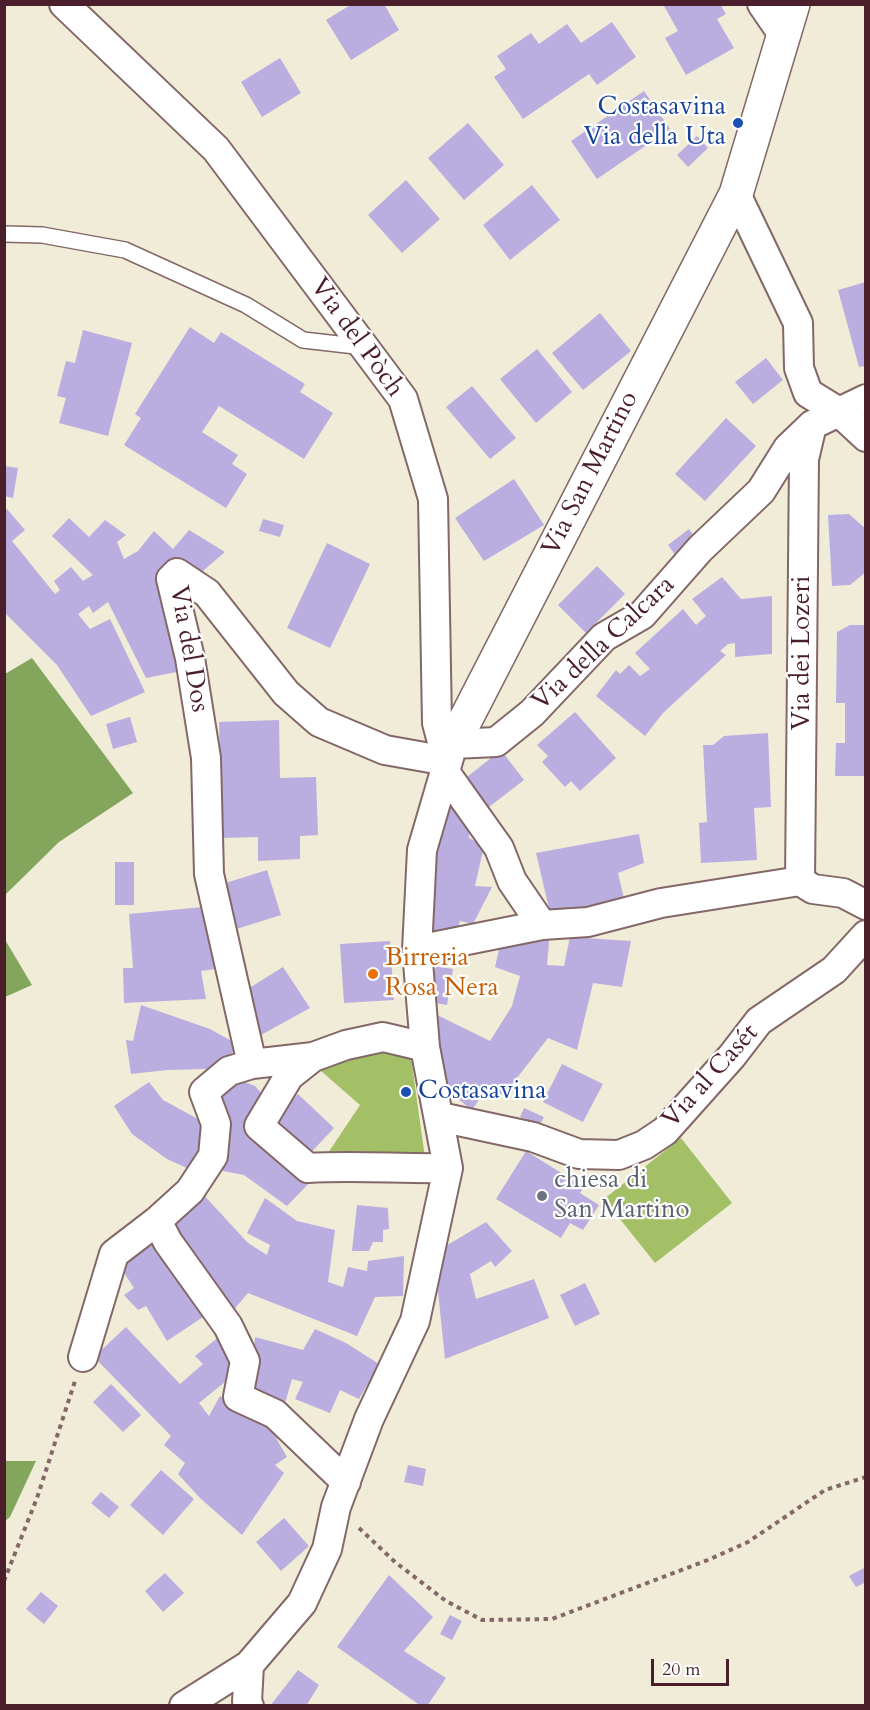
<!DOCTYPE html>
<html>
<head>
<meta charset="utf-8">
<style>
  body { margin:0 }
  #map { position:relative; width:870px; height:1710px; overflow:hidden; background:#f0ecd7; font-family:Cardo,serif }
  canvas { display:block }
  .frame { position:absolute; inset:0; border:6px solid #4a1f2b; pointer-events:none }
  .scale { position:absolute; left:651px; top:1659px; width:78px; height:27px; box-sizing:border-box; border:3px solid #4a1f2b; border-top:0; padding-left:8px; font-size:18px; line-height:21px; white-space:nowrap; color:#4a1f2b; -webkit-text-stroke:4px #fff; paint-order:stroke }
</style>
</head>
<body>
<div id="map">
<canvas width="870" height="1710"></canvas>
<div class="frame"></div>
<div class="scale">20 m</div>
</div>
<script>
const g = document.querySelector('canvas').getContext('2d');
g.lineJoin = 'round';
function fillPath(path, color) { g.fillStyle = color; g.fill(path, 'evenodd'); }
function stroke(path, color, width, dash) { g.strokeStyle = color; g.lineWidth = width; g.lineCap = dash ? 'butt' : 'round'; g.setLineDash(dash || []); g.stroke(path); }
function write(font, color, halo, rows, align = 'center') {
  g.font = font + ' Cardo,serif'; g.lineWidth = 4.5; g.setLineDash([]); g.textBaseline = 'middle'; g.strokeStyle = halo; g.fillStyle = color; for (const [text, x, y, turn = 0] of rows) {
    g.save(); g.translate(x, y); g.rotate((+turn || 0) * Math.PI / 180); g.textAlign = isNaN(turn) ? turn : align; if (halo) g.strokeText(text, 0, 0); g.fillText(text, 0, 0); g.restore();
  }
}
fillPath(new Path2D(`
  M409 1043 426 1165 322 1162 360 1105 313 1064Z
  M681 1138 732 1203 655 1263 604 1199Z`), '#a4c067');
fillPath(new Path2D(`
  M32 658 133 793 59 842 5 895V674Z
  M4 938 32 985 5 997H4Z
  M5 1461H36L10 1517 5 1521Z`), '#83a65c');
fillPath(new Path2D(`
  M352 4H384L399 30 351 60 326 20Z
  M663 4H720L726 14 717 19 734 48 686 75 665 38 678 31Z
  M612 22 636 57 597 85 589 74 523 119 494 77 506 69 497 56 531 33 539 44 567 24 581 43Z
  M280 58 301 93 262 117 241 82Z
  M644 91 670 129 597 179 571 141Z
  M468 123 504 165 464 200 428 158Z
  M697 136 708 148 688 167 677 155Z
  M406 180 440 219 402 253 368 215Z
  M532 185 560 220 510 260 483 225Z
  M866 282V366L859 367 838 290Z
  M600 313 631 351 583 390 552 353Z
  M190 327 214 343 221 332 305 384 300 392 333 413 304 459 219 406 202 432 238 455 232 464 247 474 226 508 124 445 141 418 135 414Z
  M83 330 132 343 108 436 59 423 66 398 57 396 66 361 75 363Z
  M537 349 572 392 536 423 500 379Z
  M766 358 783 380 753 404 735 382Z
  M472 386 516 438 490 459 446 407Z
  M726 418 756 446 705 501 675 474Z
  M4 466 18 468 13 498 4 496Z
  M514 479 544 525 484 561 455 518Z
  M7 509 25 530 12 541 55 594 60 590 54 581 71 567 83 581 93 575 52 536 69 518 89 537 105 520 126 535 117 542 124 559 138 551 154 531 173 549 189 530 225 552 197 576 168 561 159 569 182 671 146 678 108 602 93 613 89 606 78 614 90 629 110 619 145 692 91 716 57 665 4 612V511Z
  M849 514 866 529V572L850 585 832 586 828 515Z
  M263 519 284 525 280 537 259 531Z
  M689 529 697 540 676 556 668 545Z
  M327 543 370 564 330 648 287 628Z
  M597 566 625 594 586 633 558 605Z
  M722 577 741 599 772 596V654L735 657V643L728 644 720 651 726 655 663 713 645 736 596 696 616 670 620 674 629 665 640 676 650 669 635 653 683 609 696 625 706 616 692 599Z
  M850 625H866V776H835L836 743H845V703H836L837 632Z
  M575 712 616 758 580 791 571 781 565 787 542 762 548 756 537 745Z
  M130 717 137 742 113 749 106 724Z
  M279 720 280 778 316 777 318 835 300 836V859L258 861V837L222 838 219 722Z
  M768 733 771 807 754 808 757 860 701 863 699 823 707 822 703 745H713L724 736Z
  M501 750 524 780 485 810 462 781Z
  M446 795 468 811 469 838 484 846 475 886 492 887 473 924 460 921 455 938 424 936 437 861 430 859Z
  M639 834 644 863 618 873 626 907 551 917 536 853Z
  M115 862H134V905H115Z
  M267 870 281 915 230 931 216 886Z
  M203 907 222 968 201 971 206 999 124 1003 123 968H133L129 914Z
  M550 931 547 965 564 966 570 937 631 941 622 987 593 983 577 1050 548 1038 503 1096 489 1085 472 1110 453 1095 434 1066 429 1011 490 1041 512 1006 520 976 495 967 501 941Z
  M390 941 394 1000 344 1003 340 944Z
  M435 966 453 969 447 1005 430 1002Z
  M283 967 310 1008 261 1035 238 995Z
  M141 1005 210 1029 237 1044 219 1077 205 1069 167 1070 131 1074 126 1040 133 1041Z
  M562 1064 603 1084 583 1122 543 1102Z
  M234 1078 255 1086 265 1097 252 1132 314 1178 287 1206 244 1175 218 1170 217 1097Z
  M149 1082 163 1100 211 1126 200 1174 167 1159 132 1134 114 1106Z
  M298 1094 334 1128 304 1160 268 1126Z
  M524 1108 544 1117 539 1126 520 1117Z
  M526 1151 584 1187 580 1193 599 1205 583 1230 570 1223 561 1238 496 1199Z
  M201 1192 248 1243 267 1255 270 1245 247 1233 265 1198 297 1221 335 1230 328 1282 343 1287 348 1267 367 1271 368 1261 404 1256 403 1296 375 1297 357 1336 248 1293 231 1313 204 1283 212 1277 170 1230Z
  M357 1205 388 1208 389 1229 383 1230V1242H373L369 1251H352Z
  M486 1222 512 1251 495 1267 491 1261 470 1274 476 1299 534 1279 549 1318 445 1359 434 1253Z
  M156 1233 209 1313 167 1341 146 1306 138 1310 124 1295 134 1288 117 1262Z
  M585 1283 600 1314 575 1326 560 1295Z
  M126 1327 180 1384 203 1364 195 1356 225 1332 236 1373 199 1403 209 1416 220 1396 268 1424 287 1457 275 1465 284 1473 242 1535 200 1498 178 1474 185 1463 164 1445 171 1436 94 1357Z
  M315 1329 346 1343 379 1364 359 1399 340 1390 330 1413 295 1399 303 1382 292 1379 283 1410 250 1397 255 1337 303 1350Z
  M111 1384 141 1415 123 1432 93 1402Z
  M408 1465 426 1469 423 1486 404 1482Z
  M161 1470 194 1499 163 1535 130 1505Z
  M101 1492 119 1507 109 1518 91 1503Z
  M284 1518 309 1546 281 1571 256 1542Z
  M866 1567V1582L856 1587 849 1576Z
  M165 1573 184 1593 163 1612 145 1591Z
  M389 1575 433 1617 404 1651 446 1678 427 1706H421L337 1647Z
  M41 1592 58 1606 44 1624 26 1609Z
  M450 1615 462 1621 452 1640 440 1634Z
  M298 1670 319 1685 306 1706H270Z`), '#baaee0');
const service = new Path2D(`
  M4 234 42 235 125 250 246 305 303 340 364 347`);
const minor = new Path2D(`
  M64 4 216 149 403 399 433 499 437 723 447 761 385 750 319 722 286 693 207 593 177 573 171 579 190 658 206 758 209 874 252 1064
  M762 4 784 36
  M736 194 798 323 799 368 808 393 839 412 866 437
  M445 772 499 848 512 881 542 925
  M800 881 804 459 812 425
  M417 950 542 925 588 922 661 903 800 881 813 889 843 893 866 905
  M425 1047 383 1037 346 1045 313 1057 289 1076 259 1126 308 1168C355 1165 401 1169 448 1168
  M440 1117 533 1137 579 1154 619 1155 644 1145 665 1131 732 1056 759 1021 834 970 866 935
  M157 1221 168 1242 228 1326 245 1361 238 1397 275 1414 346 1482
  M83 1357 114 1254 157 1221 190 1191 213 1156 216 1124 204 1092 229 1071 252 1064 313 1057
  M184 1706 249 1665
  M249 1706 247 1702 249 1665 302 1603 327 1549 336 1507 369 1419 415 1321 448 1168 425 1047 417 950 422 850 453 744 496 742 532 713 604 637 642 615 700 549 761 491 788 448 812 425 866 399`);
const tertiary = new Path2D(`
  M453 744 736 194 793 4`);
stroke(service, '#846767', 18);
stroke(minor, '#846767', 32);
stroke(tertiary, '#846767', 36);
stroke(new Path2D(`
  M359 1528 395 1562 446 1601 482 1620 552 1619 708 1560 748 1542 825 1490 866 1477
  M4 1581 37 1498 75 1381`), '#846767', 4, [4.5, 4.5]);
stroke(service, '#fff', 15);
stroke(minor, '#fff', 28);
stroke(tertiary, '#fff', 33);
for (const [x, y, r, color] of [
  [738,123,6,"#1a4fb4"],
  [373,974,6,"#e8710a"],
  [406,1092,6,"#1a4fb4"],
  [542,1196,6,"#6b7280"]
]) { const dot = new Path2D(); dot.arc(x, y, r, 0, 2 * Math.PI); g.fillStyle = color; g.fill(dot); stroke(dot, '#fff', 2); }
write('26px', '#164399', '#fff', [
  ["Costasavina",726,108],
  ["Via della Uta",726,138],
  ["Costasavina",418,1092,"left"]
], 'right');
write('26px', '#4a1f2b', '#fff', [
  ["Via del Pòch",356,338,54],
  ["Via San Martino",591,474,-63],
  ["Via della Calcara",604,644,-43],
  ["Via del Dos",188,649,80],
  ["Via dei Lozeri",803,653,-90],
  ["Via al Casét",711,1077,-48]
]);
write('26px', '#c56008', '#fff', [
  ["Birreria",385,959],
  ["Rosa Nera",385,989]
], 'left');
write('26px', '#5b616d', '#fff', [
  ["chiesa di",554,1181],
  ["San Martino",554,1211]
], 'left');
</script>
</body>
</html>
